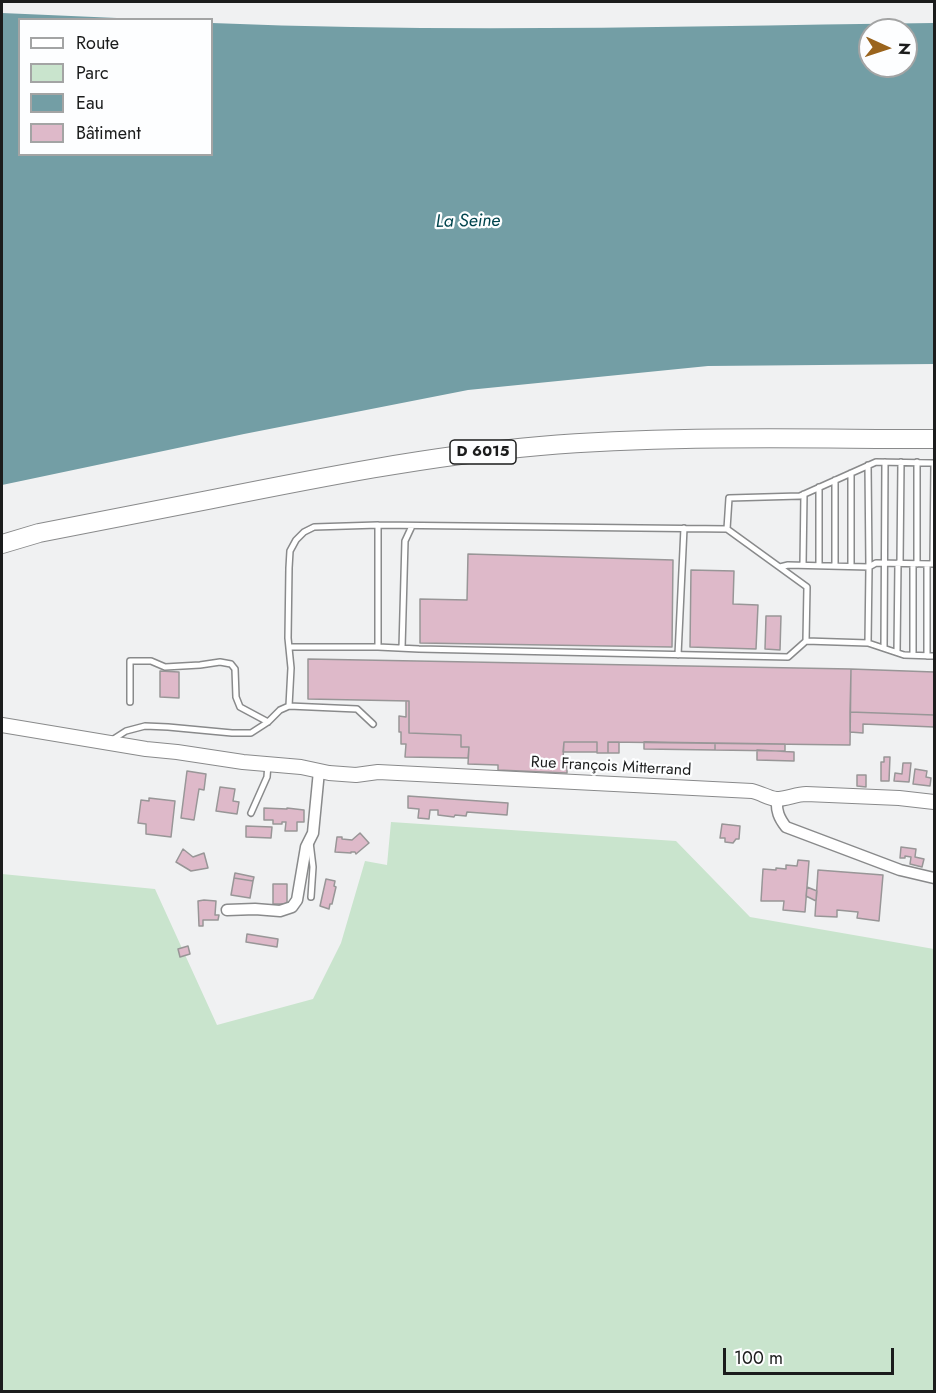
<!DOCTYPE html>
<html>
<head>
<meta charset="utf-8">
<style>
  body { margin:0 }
  #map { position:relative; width:936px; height:1393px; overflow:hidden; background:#f0f1f2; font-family:Jost,sans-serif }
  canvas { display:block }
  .frame { position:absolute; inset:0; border:3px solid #1b1c1c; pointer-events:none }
  .legend { position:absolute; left:18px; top:18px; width:195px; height:138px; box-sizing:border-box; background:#fdfeff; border:2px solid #a3a4a4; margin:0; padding:8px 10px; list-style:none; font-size:18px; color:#1b1c1c }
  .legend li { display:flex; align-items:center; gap:12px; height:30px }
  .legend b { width:30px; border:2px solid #a3a4a4 }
  .north { position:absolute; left:858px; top:18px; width:60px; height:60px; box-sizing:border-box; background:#fdfeff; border:2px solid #a3a4a4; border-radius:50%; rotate:93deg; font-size:16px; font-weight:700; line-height:24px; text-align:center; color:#1b1c1c }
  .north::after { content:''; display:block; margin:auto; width:21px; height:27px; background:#9a641d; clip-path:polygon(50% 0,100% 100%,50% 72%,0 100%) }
  .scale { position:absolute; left:723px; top:1348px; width:171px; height:27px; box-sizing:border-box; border:3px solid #1b1c1c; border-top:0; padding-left:8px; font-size:18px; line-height:21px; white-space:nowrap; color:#1b1c1c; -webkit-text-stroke:4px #fdfeff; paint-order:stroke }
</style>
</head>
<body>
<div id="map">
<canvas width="936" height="1393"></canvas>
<div class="frame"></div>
<ul class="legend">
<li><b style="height:8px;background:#fff"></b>Route</li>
<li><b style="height:16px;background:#c9e4cd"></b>Parc</li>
<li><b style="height:16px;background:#739ea5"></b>Eau</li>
<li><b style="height:16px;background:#deb9c9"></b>Bâtiment</li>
</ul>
<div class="north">N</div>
<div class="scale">100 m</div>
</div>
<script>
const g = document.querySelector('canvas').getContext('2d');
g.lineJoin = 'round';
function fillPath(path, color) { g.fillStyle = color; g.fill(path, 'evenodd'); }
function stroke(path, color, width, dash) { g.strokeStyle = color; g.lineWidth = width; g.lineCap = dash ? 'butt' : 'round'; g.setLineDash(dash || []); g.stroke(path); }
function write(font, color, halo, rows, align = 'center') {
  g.font = font + ' Jost,sans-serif'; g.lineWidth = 4.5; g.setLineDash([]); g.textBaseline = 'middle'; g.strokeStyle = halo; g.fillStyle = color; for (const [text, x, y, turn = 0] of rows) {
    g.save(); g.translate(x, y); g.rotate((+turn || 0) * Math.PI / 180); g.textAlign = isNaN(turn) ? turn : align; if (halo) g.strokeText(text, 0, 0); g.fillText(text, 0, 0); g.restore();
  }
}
fillPath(new Path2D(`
  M391 822 676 841 750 917 934 949V1391H2V874L155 889 217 1025 313 999 341 943 365 861 387 865Z`), '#c9e4cd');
fillPath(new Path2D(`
  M2 13 140 19 20 20V154H212V23C452 33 694 26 934 23V364L708 366 468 390 244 434 2 485ZM870 30H906V66H870Z`), '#739ea5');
const building = new Path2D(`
  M468 554 673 560 672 647 420 643V599L467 600Z
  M691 570 734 571 733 604 758 605 756 649 690 647Z
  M766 616H781L780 650 765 649Z
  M308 659 851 669 850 745 608 742V753H597V742H564L563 759H567V773L498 770V765L468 764 469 747H461V735L409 733V701L308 699Z
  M851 669 934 672V715L850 712Z
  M160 671 179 672V698L160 697Z
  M406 701H409V733L461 735V747H469L468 758 405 757 406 744H401V732H399V716L406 717Z
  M850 712 934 715V727L863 724V733L850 732Z
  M564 742H597V752H563Z
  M608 742H619V753H608Z
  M644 742 715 743V750L644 749Z
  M715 743 785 744V751L715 750Z
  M757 750 794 752V761L757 760Z
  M884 757H890L889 781H881V762H884Z
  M903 763H911L909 782 894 781 895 773 902 774Z
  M915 769 927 771 926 777 931 778 930 786 913 784Z
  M187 771 206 774 204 790 199 789 194 820 181 818Z
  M857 775H866V787L857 786Z
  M220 787 235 789 233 801 239 802 237 814 216 811Z
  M408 796 508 803 507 815 467 812 466 816 455 815 454 817 438 815V810H430L429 819 418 818 419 809 408 808Z
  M149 798 175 801 171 837 146 834V824L138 823 141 800 149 801Z
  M264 808 287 809V808L304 810V822H297V831H285L286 822H282V824H273V820H264Z
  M722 824 740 826 739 839H736L733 843 725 842V838H720Z
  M246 826 272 827 271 838 246 837Z
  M360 833 369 843 356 854 355 852H351V853L335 852 337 837H342V839L352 840Z
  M901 847 916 849 915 857 924 859 922 867 910 864 911 857 905 856V858H900Z
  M183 849 193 857 204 853 208 868 191 871 176 862Z
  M798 860 809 861 805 912 783 910 784 901H761L763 869 776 870V868L786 869V865L797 866Z
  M818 870 883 875 879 921 857 918 858 912 837 910V917L815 916Z
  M235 873 254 877 253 881 234 878Z
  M234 878 253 881 250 898 231 895Z
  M326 879 335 881 334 886 336 887 332 904H330L329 909 320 906Z
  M273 884H287V904H273Z
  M807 887 817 891 816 901 806 896Z
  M204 900 216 901 215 915H219L218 920H203V926H199L198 901Z
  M247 934 278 939 277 947 246 942Z
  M188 946 190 954 180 957 178 949Z`);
fillPath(building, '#deb9c9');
stroke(building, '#989697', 1.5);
const service = new Path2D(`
  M868 465 869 567 876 563 934 564
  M727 529 729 498 800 496 876 462 934 463
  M900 563 901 462
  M917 564V462
  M933 564 934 463
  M803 565 804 494
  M819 565V487
  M835 566V480
  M851 566V473
  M780 567 788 565 869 567 868 643
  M806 641 868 643 904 655 934 656
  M289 647H378L419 649 788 657 806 641 807 587 727 529 378 525V647
  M402 648 405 541 412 526
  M884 648 885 462
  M897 652 898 563
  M678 655 684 528
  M913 655V564
  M927 656V564
  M130 702V661H151L165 667 200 665 220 662 231 664 235 669 236 697 240 707 268 722
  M289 706 291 668 288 638 289 568 290 551 296 540 304 532 314 527 378 525
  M112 740 126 731 145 726 168 727 232 733H251L268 722 280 710 289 706 357 709 373 724
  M251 813 267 777 268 764
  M310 842 313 867 311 897`);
const minor = new Path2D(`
  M777 799C776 811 779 818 786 827L900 870 934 878
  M227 910 255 909 280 911 292 907 297 900 306 847 313 833 319 771`);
const tertiary = new Path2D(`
  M2 725 146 749 177 752 243 762 301 767 329 773 356 775 378 772 752 791C761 793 768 798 776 799 787 799 796 794 806 794L899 798 934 802`);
const primary = new Path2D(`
  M2 544 39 533C95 522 152 511 208 500 318 478 428 456 540 446 671 435 803 439 934 439`);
stroke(service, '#898a8b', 8);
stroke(minor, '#898a8b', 13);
stroke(tertiary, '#898a8b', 16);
stroke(primary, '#898a8b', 20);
stroke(service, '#fff', 5);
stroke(minor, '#fff', 10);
stroke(tertiary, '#fff', 14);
stroke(primary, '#fff', 18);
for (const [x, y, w] of [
  [483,452,66]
]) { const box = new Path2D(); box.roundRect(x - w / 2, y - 12, w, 24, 4.5); g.fillStyle = '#fdfeff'; g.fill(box); stroke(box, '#1b1c1c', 1.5); }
write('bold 15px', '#1b1c1c', null, [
  ["D 6015",483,452]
]);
write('16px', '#1b1c1c', '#fdfeff', [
  ["Rue François Mitterrand",611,767,3]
]);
write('italic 18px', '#00444d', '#fdfeff', [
  ["La Seine",468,222,-1]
]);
</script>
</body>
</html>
